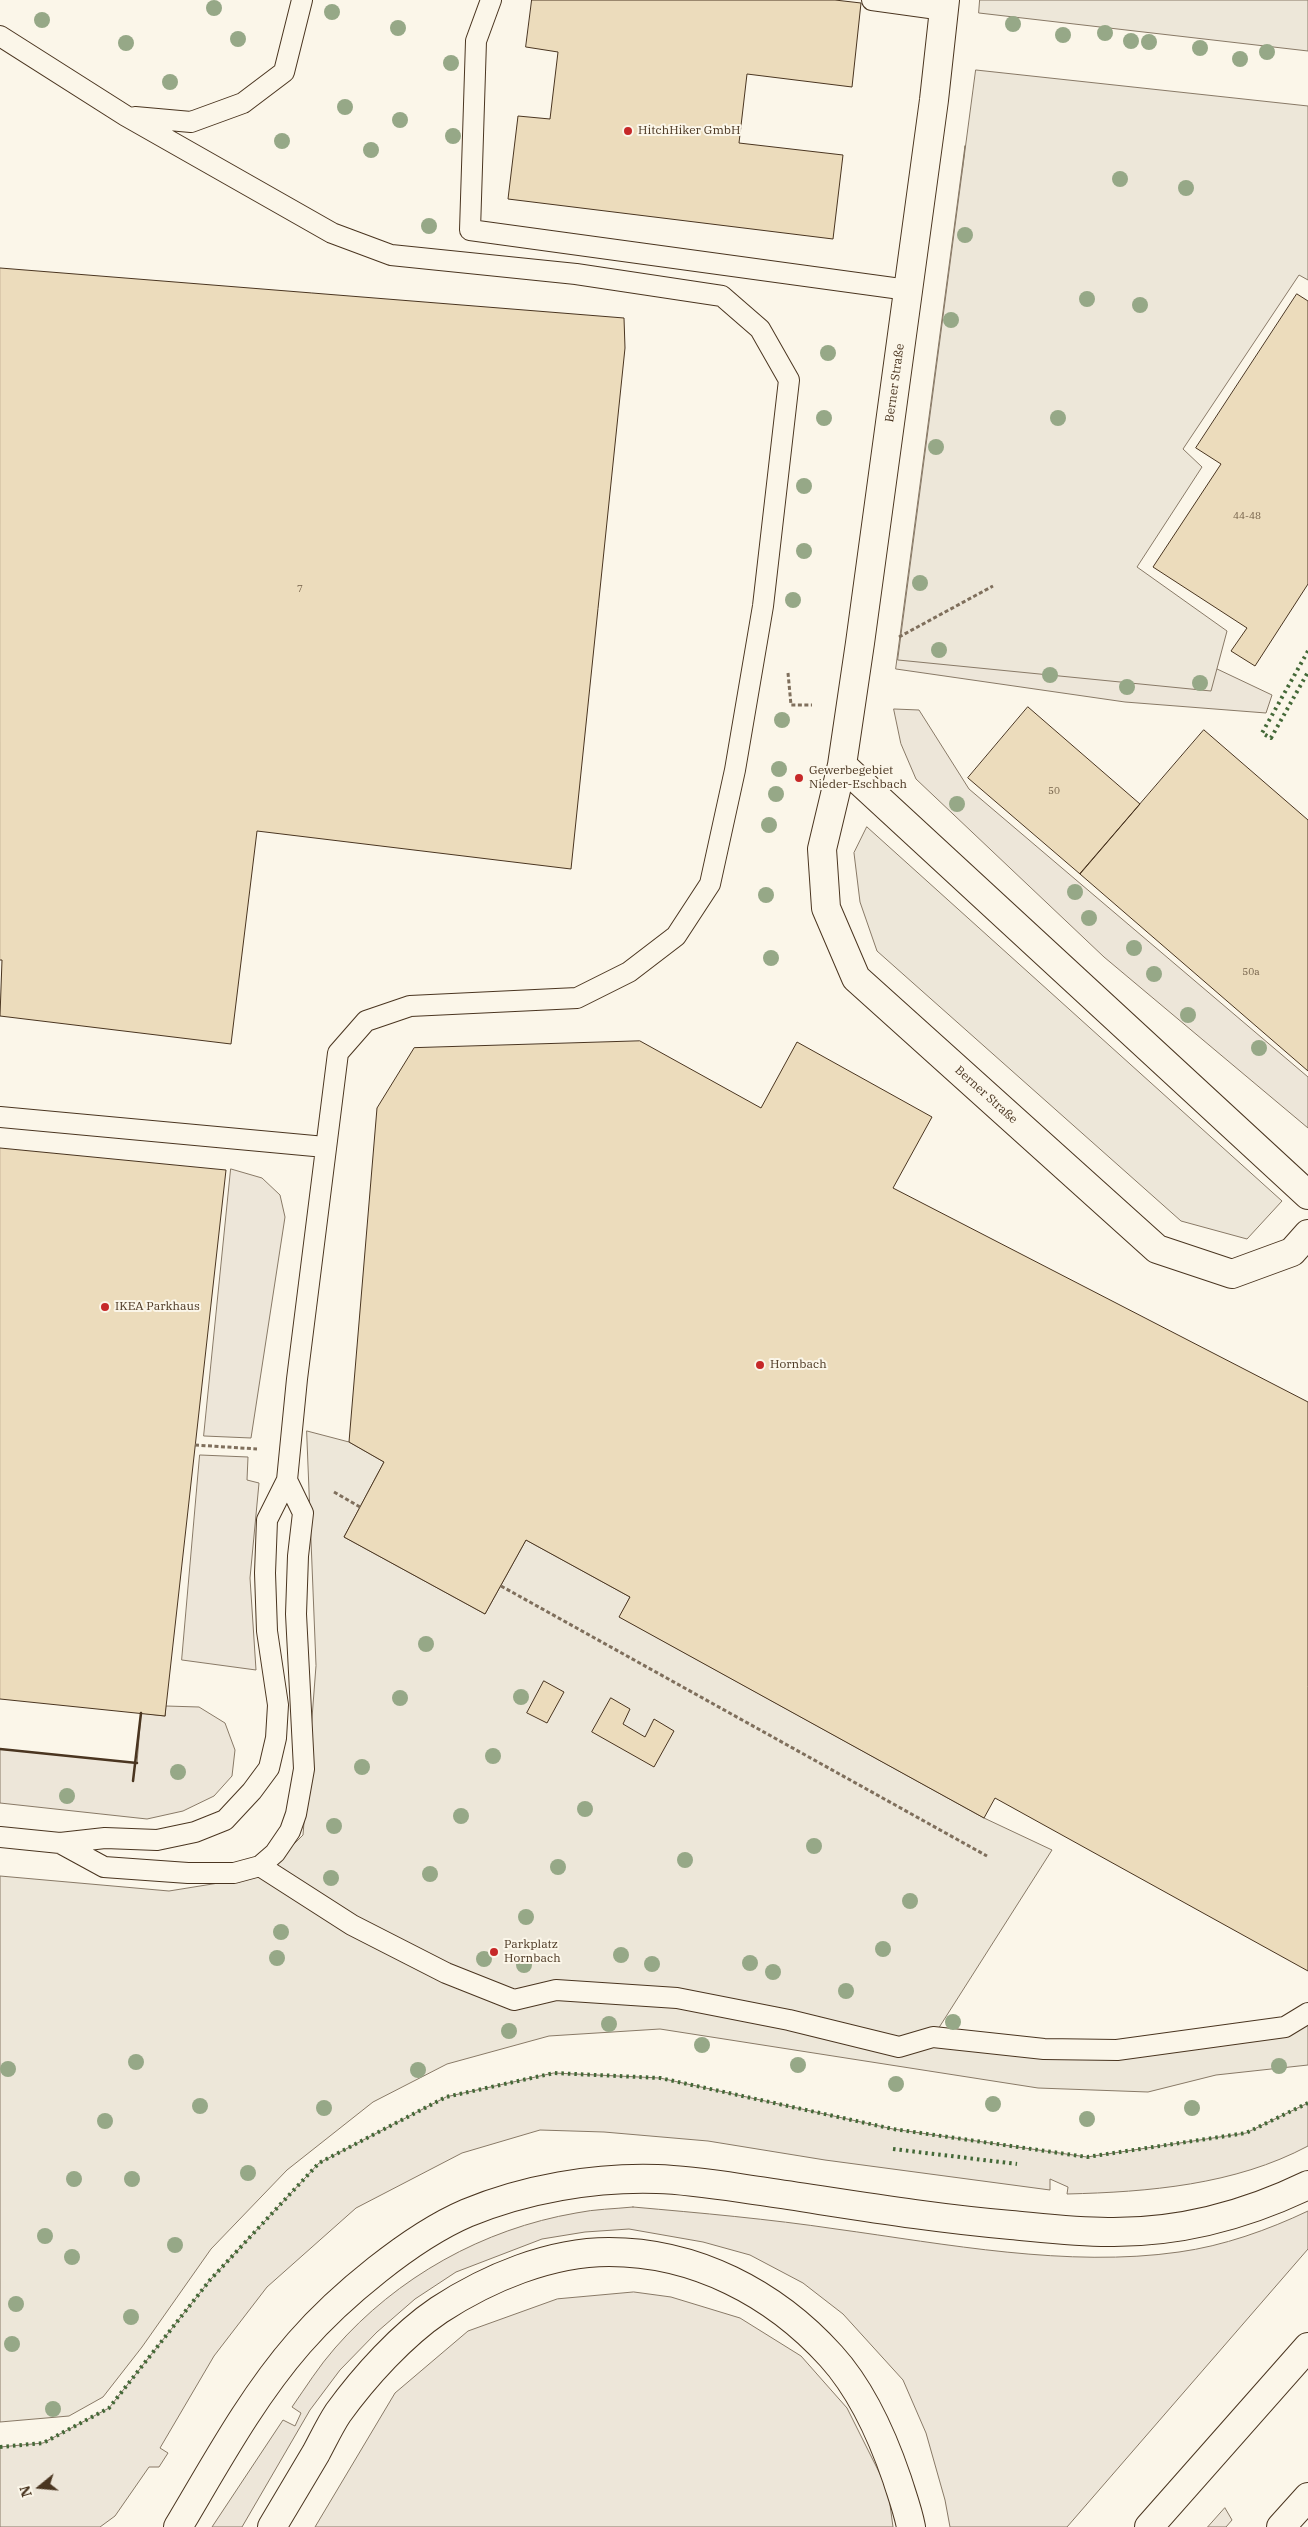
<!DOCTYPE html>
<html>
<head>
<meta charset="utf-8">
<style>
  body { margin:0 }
  #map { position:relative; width:1308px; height:2527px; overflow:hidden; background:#fbf6e9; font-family:"IBM Plex Serif",serif }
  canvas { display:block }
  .north { position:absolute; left:15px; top:2462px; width:50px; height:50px; -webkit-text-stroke:4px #fbf6e9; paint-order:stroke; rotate:253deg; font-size:14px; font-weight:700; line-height:20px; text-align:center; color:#4a3520 }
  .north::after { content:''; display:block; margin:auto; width:18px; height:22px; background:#4a3520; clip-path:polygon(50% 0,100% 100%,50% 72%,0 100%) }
</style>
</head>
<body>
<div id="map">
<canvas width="1308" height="2527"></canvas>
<div class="north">N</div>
</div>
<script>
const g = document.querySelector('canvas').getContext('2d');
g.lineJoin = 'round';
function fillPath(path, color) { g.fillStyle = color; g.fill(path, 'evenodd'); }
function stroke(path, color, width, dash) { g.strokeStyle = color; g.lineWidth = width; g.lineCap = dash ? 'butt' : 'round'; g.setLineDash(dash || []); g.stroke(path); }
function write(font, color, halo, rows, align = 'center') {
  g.font = font + ' "IBM Plex Serif",serif'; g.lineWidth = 4; g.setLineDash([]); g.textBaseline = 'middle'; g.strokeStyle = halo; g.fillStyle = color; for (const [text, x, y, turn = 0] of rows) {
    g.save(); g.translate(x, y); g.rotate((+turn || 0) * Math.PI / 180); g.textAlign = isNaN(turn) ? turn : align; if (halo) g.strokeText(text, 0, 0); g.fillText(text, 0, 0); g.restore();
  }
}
const green = new Path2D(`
  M965 146 932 643 1196 659 1272 695 1266 713 1125 702 896 669Z
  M894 709 919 710 969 789 1308 1077V1128L1104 957 916 779 901 744Z
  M231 1169 262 1178 280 1195 285 1217 251 1438 204 1436Z
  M200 1455 248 1457 247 1480 259 1483 250 1578 256 1670 182 1660Z
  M166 1706 199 1707 225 1723 235 1750 232 1776 214 1796 183 1811 147 1819 0 1803V1749L137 1763 141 1713 165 1716Z
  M554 2073 660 2078 893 2129 1087 2157 1246 2133 1308 2103V2146C1235 2185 1148 2192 1067 2194L1068 2187 1050 2179V2190L825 2160 708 2141 604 2132 540 2130 462 2153 356 2208 267 2287 214 2356 160 2448 168 2453 159 2467H149L115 2516 100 2527H0V2447L43 2443 109 2408 210 2280 319 2163 446 2097Z
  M633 2207C701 2213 769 2219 836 2229 946 2244 1068 2268 1179 2252 1223 2246 1268 2230 1308 2211V2249L1067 2527H950L945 2500 926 2433 903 2380 843 2314 803 2283 750 2255 703 2242 629 2229 585 2232 542 2239 456 2272 415 2299 377 2332 340 2370 310 2410 242 2527H212L283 2420 295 2426 301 2413 292 2407C306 2387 319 2366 335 2348 397 2277 483 2229 576 2213 595 2209 614 2209 633 2207Z
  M634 2292 671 2297 740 2318 801 2356 847 2408 888 2490 893 2527H315L395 2393 468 2331 557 2299Z
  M1225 2508 1232 2520 1226 2527H1208Z`);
fillPath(green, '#ede6d9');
stroke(green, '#887966', 1);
const parking = new Path2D(`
  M980 0H1308V51L979 13Z
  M976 70 1308 106V280L1299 275 1183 449 1202 467 1137 567 1227 631 1211 691 898 660Z
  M867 827 1282 1201 1247 1239 1181 1221 877 951 860 902 854 853Z
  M307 1431 349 1442 384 1462 344 1537 485 1614 526 1540 630 1597 620 1617 984 1818 1052 1850 933 2037 1117 2050 1308 2013V2065L1216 2075 1148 2092 1038 2088 660 2029 549 2036 447 2064 373 2102 287 2170 211 2249 142 2347 103 2397 69 2416 0 2422V1876L169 1891 262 1876 303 1835 316 1666Z`);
fillPath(parking, '#ede7d9');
stroke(parking, '#887966', 1);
const building = new Path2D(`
  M532 0H835L861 3 852 87 747 74 739 143 843 155 833 239 508 199 518 116 550 119 558 52 526 47Z
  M0 268 624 318 625 348 571 869 257 831 231 1044 0 1016 2 960H0Z
  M1297 294 1308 301V584L1255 666 1231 651 1247 628 1153 567 1221 464 1196 448Z
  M1028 707 1140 804 1080 874 968 778Z
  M1204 730 1308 820V1071L1080 874Z
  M640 1041 761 1108 797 1042 932 1117 893 1188 1308 1402V1971L995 1798 984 1818 619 1617 630 1597 526 1540 485 1614 344 1537 384 1462 349 1442 377 1108 414 1048Z
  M0 1148 226 1170 165 1716 0 1699Z
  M544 1681 564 1692 547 1723 527 1713Z
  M611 1698 630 1709 623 1724 645 1737 654 1719 674 1731 654 1767 592 1732Z`);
fillPath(building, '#ecdcbc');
stroke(building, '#4a3520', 1);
const lane = new Path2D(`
  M491 0 476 41 470 230 908 290
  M872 0 944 10
  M0 36 126 116 332 233 391 255 576 274 722 296 760 329 789 380 763 606 735 770 710 884 676 936 629 972 577 998 410 1006 366 1021 338 1053 297 1379 287 1480 267 1520 265 1573 267 1631 278 1705 276 1738 269 1768 252 1791 225 1820 195 1832 157 1840 105 1838 60 1843 0 1837
  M135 117 191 122 243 103 284 72 302 0
  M0 1117 325 1147
  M60 1843 104 1867 188 1873H234L260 1866 275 1853 290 1831 296 1814 304 1769 296 1614 298 1556 303 1513 287 1480
  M260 1866 352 1925 446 1973 514 2000 556 1990 677 1998 789 2020 899 2047 933 2037 1044 2049 1117 2050 1285 2027 1308 2013`);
const street = new Path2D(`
  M945 0 934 100 860 643 842 765 822 849 826 908 856 978 1157 1249 1232 1274 1292 1252 1308 1234
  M842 765 1308 1195`);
const highway = new Path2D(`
  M178 2527C215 2465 251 2398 299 2343 339 2297 411 2237 467 2213 525 2189 594 2177 657 2179 694 2180 731 2187 767 2192 848 2204 929 2218 1011 2225 1043 2228 1076 2232 1108 2232 1177 2233 1246 2215 1308 2185
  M272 2527C287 2502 301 2478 316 2453 323 2440 330 2425 338 2413 364 2377 402 2335 439 2310 488 2278 550 2252 609 2252 695 2252 774 2293 831 2356 861 2389 883 2438 897 2479 902 2495 908 2511 911 2527
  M1149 2527 1308 2347
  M1281 2527 1308 2497`);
stroke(lane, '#4a3520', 22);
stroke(street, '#4a3520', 30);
stroke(highway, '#4a3520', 30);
stroke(new Path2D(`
  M899 637 993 586
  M788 673 791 705H812
  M195 1445 257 1449
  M334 1492 360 1507
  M501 1586 987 1856`), '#7f6f5c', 3, [4, 2.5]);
stroke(lane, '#fbf6e9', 20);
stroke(street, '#fbf6e9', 28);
stroke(highway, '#fbf6e9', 28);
stroke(new Path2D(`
  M1308 651 1262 733 1271 738 1308 672
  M893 2149 1017 2164
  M0 2447 43 2443 109 2408 210 2280 319 2163 446 2097 554 2073 660 2078 893 2129 1087 2157 1246 2133 1308 2103`), '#436837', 4, [2.5, 4]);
stroke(new Path2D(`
  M0 1749 137 1763
  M133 1781 141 1713`), '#4a3520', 2.5);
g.fillStyle = '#96a887';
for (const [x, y] of [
  [214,8],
  [332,12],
  [42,20],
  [1013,24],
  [398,28],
  [1105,33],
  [1063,35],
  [238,39],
  [1131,41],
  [1149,42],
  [126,43],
  [1200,48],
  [1267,52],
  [1240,59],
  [451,63],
  [170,82],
  [345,107],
  [400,120],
  [453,136],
  [282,141],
  [371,150],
  [1120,179],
  [1186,188],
  [429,226],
  [965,235],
  [1087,299],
  [1140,305],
  [951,320],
  [828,353],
  [824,418],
  [1058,418],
  [936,447],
  [804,486],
  [804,551],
  [920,583],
  [793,600],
  [939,650],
  [1050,675],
  [1200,683],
  [1127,687],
  [782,720],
  [779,769],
  [776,794],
  [957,804],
  [769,825],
  [1075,892],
  [766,895],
  [1089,918],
  [1134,948],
  [771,958],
  [1154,974],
  [1188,1015],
  [1259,1048],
  [426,1644],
  [521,1697],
  [400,1698],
  [493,1756],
  [362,1767],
  [178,1772],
  [67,1796],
  [585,1809],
  [461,1816],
  [334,1826],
  [814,1846],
  [685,1860],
  [558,1867],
  [430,1874],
  [331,1878],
  [910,1901],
  [526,1917],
  [281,1932],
  [883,1949],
  [621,1955],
  [277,1958],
  [484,1959],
  [750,1963],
  [652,1964],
  [524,1965],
  [773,1972],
  [846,1991],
  [953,2022],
  [609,2024],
  [509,2031],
  [702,2045],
  [136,2062],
  [798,2065],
  [1279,2066],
  [8,2069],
  [418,2070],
  [896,2084],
  [993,2104],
  [200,2106],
  [324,2108],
  [1192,2108],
  [1087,2119],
  [105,2121],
  [248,2173],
  [74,2179],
  [132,2179],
  [45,2236],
  [175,2245],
  [72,2257],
  [16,2304],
  [131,2317],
  [12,2344],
  [53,2409]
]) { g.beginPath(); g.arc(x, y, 8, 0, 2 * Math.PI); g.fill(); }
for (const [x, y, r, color] of [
  [628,131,5,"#c62828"],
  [799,778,5,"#c62828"],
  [105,1307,5,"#c62828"],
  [760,1365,5,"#c62828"],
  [494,1952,5,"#c62828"]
]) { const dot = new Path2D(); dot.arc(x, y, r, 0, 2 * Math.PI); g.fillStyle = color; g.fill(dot); stroke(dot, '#fbf6e9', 2); }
write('10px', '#725f47', null, [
  ["44-48",1247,516],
  ["7",300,589],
  ["50",1054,791],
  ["50a",1251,972]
]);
write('12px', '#4a3520', '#fbf6e9', [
  ["HitchHiker GmbH",638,131],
  ["Gewerbegebiet",809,771],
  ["Nieder-Eschbach",809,785],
  ["IKEA Parkhaus",115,1307],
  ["Hornbach",770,1365],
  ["Parkplatz",504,1945],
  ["Hornbach",504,1959]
], 'left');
write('12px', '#4a3520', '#fbf6e9', [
  ["Berner Straße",895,383,-82],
  ["Berner Straße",986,1095,42]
]);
</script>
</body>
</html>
